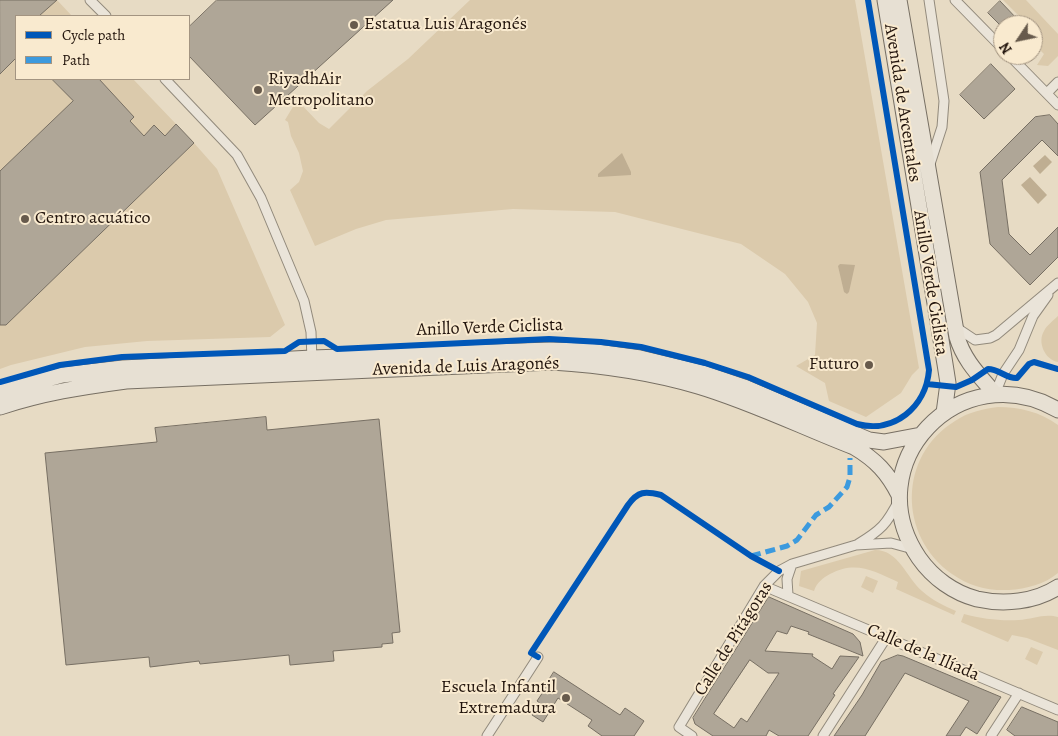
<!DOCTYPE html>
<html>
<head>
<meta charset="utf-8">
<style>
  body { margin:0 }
  #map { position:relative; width:1058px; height:736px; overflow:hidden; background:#e7dbc4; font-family:Alegreya,serif }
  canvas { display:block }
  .legend { position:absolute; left:15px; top:15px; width:175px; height:65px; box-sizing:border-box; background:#f9eacf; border:1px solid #a39481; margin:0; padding:6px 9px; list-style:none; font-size:15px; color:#22140c }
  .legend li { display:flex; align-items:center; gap:10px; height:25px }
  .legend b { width:25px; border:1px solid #a39481 }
  .north { position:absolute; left:993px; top:15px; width:50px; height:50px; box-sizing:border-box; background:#f9eacf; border:1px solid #a39481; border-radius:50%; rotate:236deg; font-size:14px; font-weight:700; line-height:20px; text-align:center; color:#22140c }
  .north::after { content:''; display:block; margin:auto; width:18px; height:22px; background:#675a4c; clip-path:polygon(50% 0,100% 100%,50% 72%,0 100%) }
</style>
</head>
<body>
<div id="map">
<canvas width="1058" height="736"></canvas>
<ul class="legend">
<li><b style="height:6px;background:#0057b8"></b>Cycle path</li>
<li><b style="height:6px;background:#3c9ade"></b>Path</li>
</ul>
<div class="north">N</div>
</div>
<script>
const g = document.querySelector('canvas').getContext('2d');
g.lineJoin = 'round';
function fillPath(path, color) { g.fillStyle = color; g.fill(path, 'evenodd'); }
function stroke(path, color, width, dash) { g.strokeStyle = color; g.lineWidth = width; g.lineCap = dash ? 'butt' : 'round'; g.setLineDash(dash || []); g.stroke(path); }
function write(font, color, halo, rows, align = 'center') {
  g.font = font + ' Alegreya,serif'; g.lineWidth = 4; g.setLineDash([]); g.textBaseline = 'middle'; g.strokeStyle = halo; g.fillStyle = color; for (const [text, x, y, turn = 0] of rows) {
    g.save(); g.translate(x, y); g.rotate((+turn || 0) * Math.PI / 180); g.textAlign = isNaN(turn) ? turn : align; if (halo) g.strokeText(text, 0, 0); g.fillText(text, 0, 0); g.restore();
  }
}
fillPath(new Path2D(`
  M0 0H57L72 16H16V79H133L176 124 192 144 110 224 194 143 217 169 285 325 270 337 147 341 85 347 11 365 0 369Z
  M470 0H855L919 368 912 375 901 393 866 417 829 401 825 383 796 366 815 355 817 323 808 302 785 274 741 244 615 212 513 209 386 220 356 229 315 246 290 190 299 182 303 171 299 153 291 136 288 122 285 120 297 100 319 123 329 129 367 91 408 59Z
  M1003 0H1026L1058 34V56L1048 66 1037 65 1044 54 1033 43V25H1022L1020 23 1023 20Z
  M1058 316V362C1045 360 1037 342 1044 331 1047 325 1053 321 1058 316Z
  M998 407C1020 407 1040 412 1058 425V573C1045 584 1026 589 1009 590 988 591 969 586 952 574 898 536 898 456 955 421 968 412 983 409 998 407Z
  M875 550C899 550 906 577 922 591 932 600 944 606 956 611L954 615 896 589 898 582C874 571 856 560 830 574 823 578 817 582 814 591L799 586 801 571Z
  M866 576 878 581 873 593 861 587Z
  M964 614C983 619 999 621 1019 620 1032 619 1045 613 1058 617V650L1027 638 1012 635 1008 642 961 622Z
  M1031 647 1043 652 1037 665 1025 659Z`), '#dbcaac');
fillPath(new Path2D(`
  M622 153 631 172V175L598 177V174Z
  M1045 155 1052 162 1040 174 1033 166Z
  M1030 177 1047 195 1038 204 1021 185Z
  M840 264 855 265 849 292 847 294 844 292 838 266Z`), '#bfae92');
const building = new Path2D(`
  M0 0H57L39 16H16V58L0 74Z
  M217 0H393L255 125 189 56V27Z
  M1000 1 1019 21 1015 25H1000L988 13Z
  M991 64 1015 89 984 119 960 95Z
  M52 79H99L134 117 130 121 144 136 154 125 165 136 176 124 194 143 6 325H0V171L73 101Z
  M1050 115 1058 124V156L1042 140 1002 180 1009 234 1030 255 1058 227V257L1030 285 990 244 980 172 1035 117Z
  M266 417 267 430 379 419 400 632 392 633 393 643 382 644V647L333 651 334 661 290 665 289 655 200 664 199 661 150 667 149 657 66 665 45 453 157 442 155 428Z
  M769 597 853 634 860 642 863 656 808 634 809 632 791 626 787 634 777 631 765 651 813 654 812 656 832 669 840 656 859 657 833 694 835 695 808 736H779L769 730 766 736H713L695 724 693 718ZM750 660 768 673H779L747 722 741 718 734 728 714 714Z
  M898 655 903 656 1001 697 977 734 966 727 960 736H946L969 701 905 673 865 736H834L862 695 881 662Z
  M554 672 620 715 625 708 644 721 634 736H602L588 726 592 720 558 698 543 722 532 715 540 703 537 701 545 689 544 688Z
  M1022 707 1058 722V736H1015L1007 730Z`);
fillPath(building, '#afa697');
stroke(building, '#776f63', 1);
const minor = new Path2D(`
  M90 0 106 16
  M929 0 944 101 942 127 930 164
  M955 0 1003 49
  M1009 55 1058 105
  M165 79 237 155 261 198 304 301 311 332 312 361
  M1047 93 1058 82
  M954 326 975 340 990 338 996 335 1058 283
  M995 394 1003 374 1019 350 1033 316 1048 295
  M858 544C881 530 887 524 899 500
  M764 586 1058 710
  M788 595 787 579 792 564
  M487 736 538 657
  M692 736 679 727 764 586 779 571 792 564 856 545 891 543 913 549
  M823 736 886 638
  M991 736 1019 693`);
const primary = new Path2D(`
  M885 0 945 364 948 383 944 413
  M899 0 957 337C964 361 980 376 995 394
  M0 392 62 375 123 368 312 358 550 350 590 351 640 358 703 373 744 387 869 440 884 442 921 435
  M0 407C43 393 81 387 126 381L552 362C601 365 650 372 698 386 752 402 802 427 854 447 876 460 888 473 899 495
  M1058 410C960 353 855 464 919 558 933 578 954 593 977 599 1004 605 1035 602 1058 587`);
stroke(minor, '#928a7c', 11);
stroke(primary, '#776f63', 17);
stroke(minor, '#eae4d9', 9);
stroke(primary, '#e7e0d3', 15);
stroke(new Path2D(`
  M751 556 787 546 797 540 816 515 829 507 847 487 850 477V458`), '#3c9ade', 5, [10, 5]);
stroke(new Path2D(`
  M0 382 60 365 122 357 285 351 299 342 324 341 337 349 549 339 601 342 641 347 705 363 748 377 857 424C894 434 926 407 929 370L868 0
  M927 384 956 387 972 380 988 369C999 369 1007 379 1017 378L1029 364 1034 362 1058 369
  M538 657 531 653 628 505C638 491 645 491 661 495L751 556 779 571`), '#0057b8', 6);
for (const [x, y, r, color] of [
  [354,25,5,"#675a4c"],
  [258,90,5,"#675a4c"],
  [25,219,5,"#675a4c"],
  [869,365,5,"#675a4c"],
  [566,698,5,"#675a4c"]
]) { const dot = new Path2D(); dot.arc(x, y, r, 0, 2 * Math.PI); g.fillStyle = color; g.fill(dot); stroke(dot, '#f9eacf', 2); }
write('18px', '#22140c', '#f9eacf', [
  ["Estatua Luis Aragonés",364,25],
  ["RiyadhAir",268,80],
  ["Metropolitano",268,101],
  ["Centro acuático",35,219],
  ["Futuro",859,365,"right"],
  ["Escuela Infantil",556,688,"right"],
  ["Extremadura",556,709,"right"]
], 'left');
write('18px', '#22140c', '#f9eacf', [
  ["Avenida de Arcentales",902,103,81],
  ["Anillo Verde Ciclista",930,283,81],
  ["Anillo Verde Ciclista",490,328,-2],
  ["Avenida de Luis Aragonés",466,367,-2],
  ["Calle de Pitágoras",734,639,-58],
  ["Calle de la Ilíada",923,653,23]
]);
</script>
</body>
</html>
